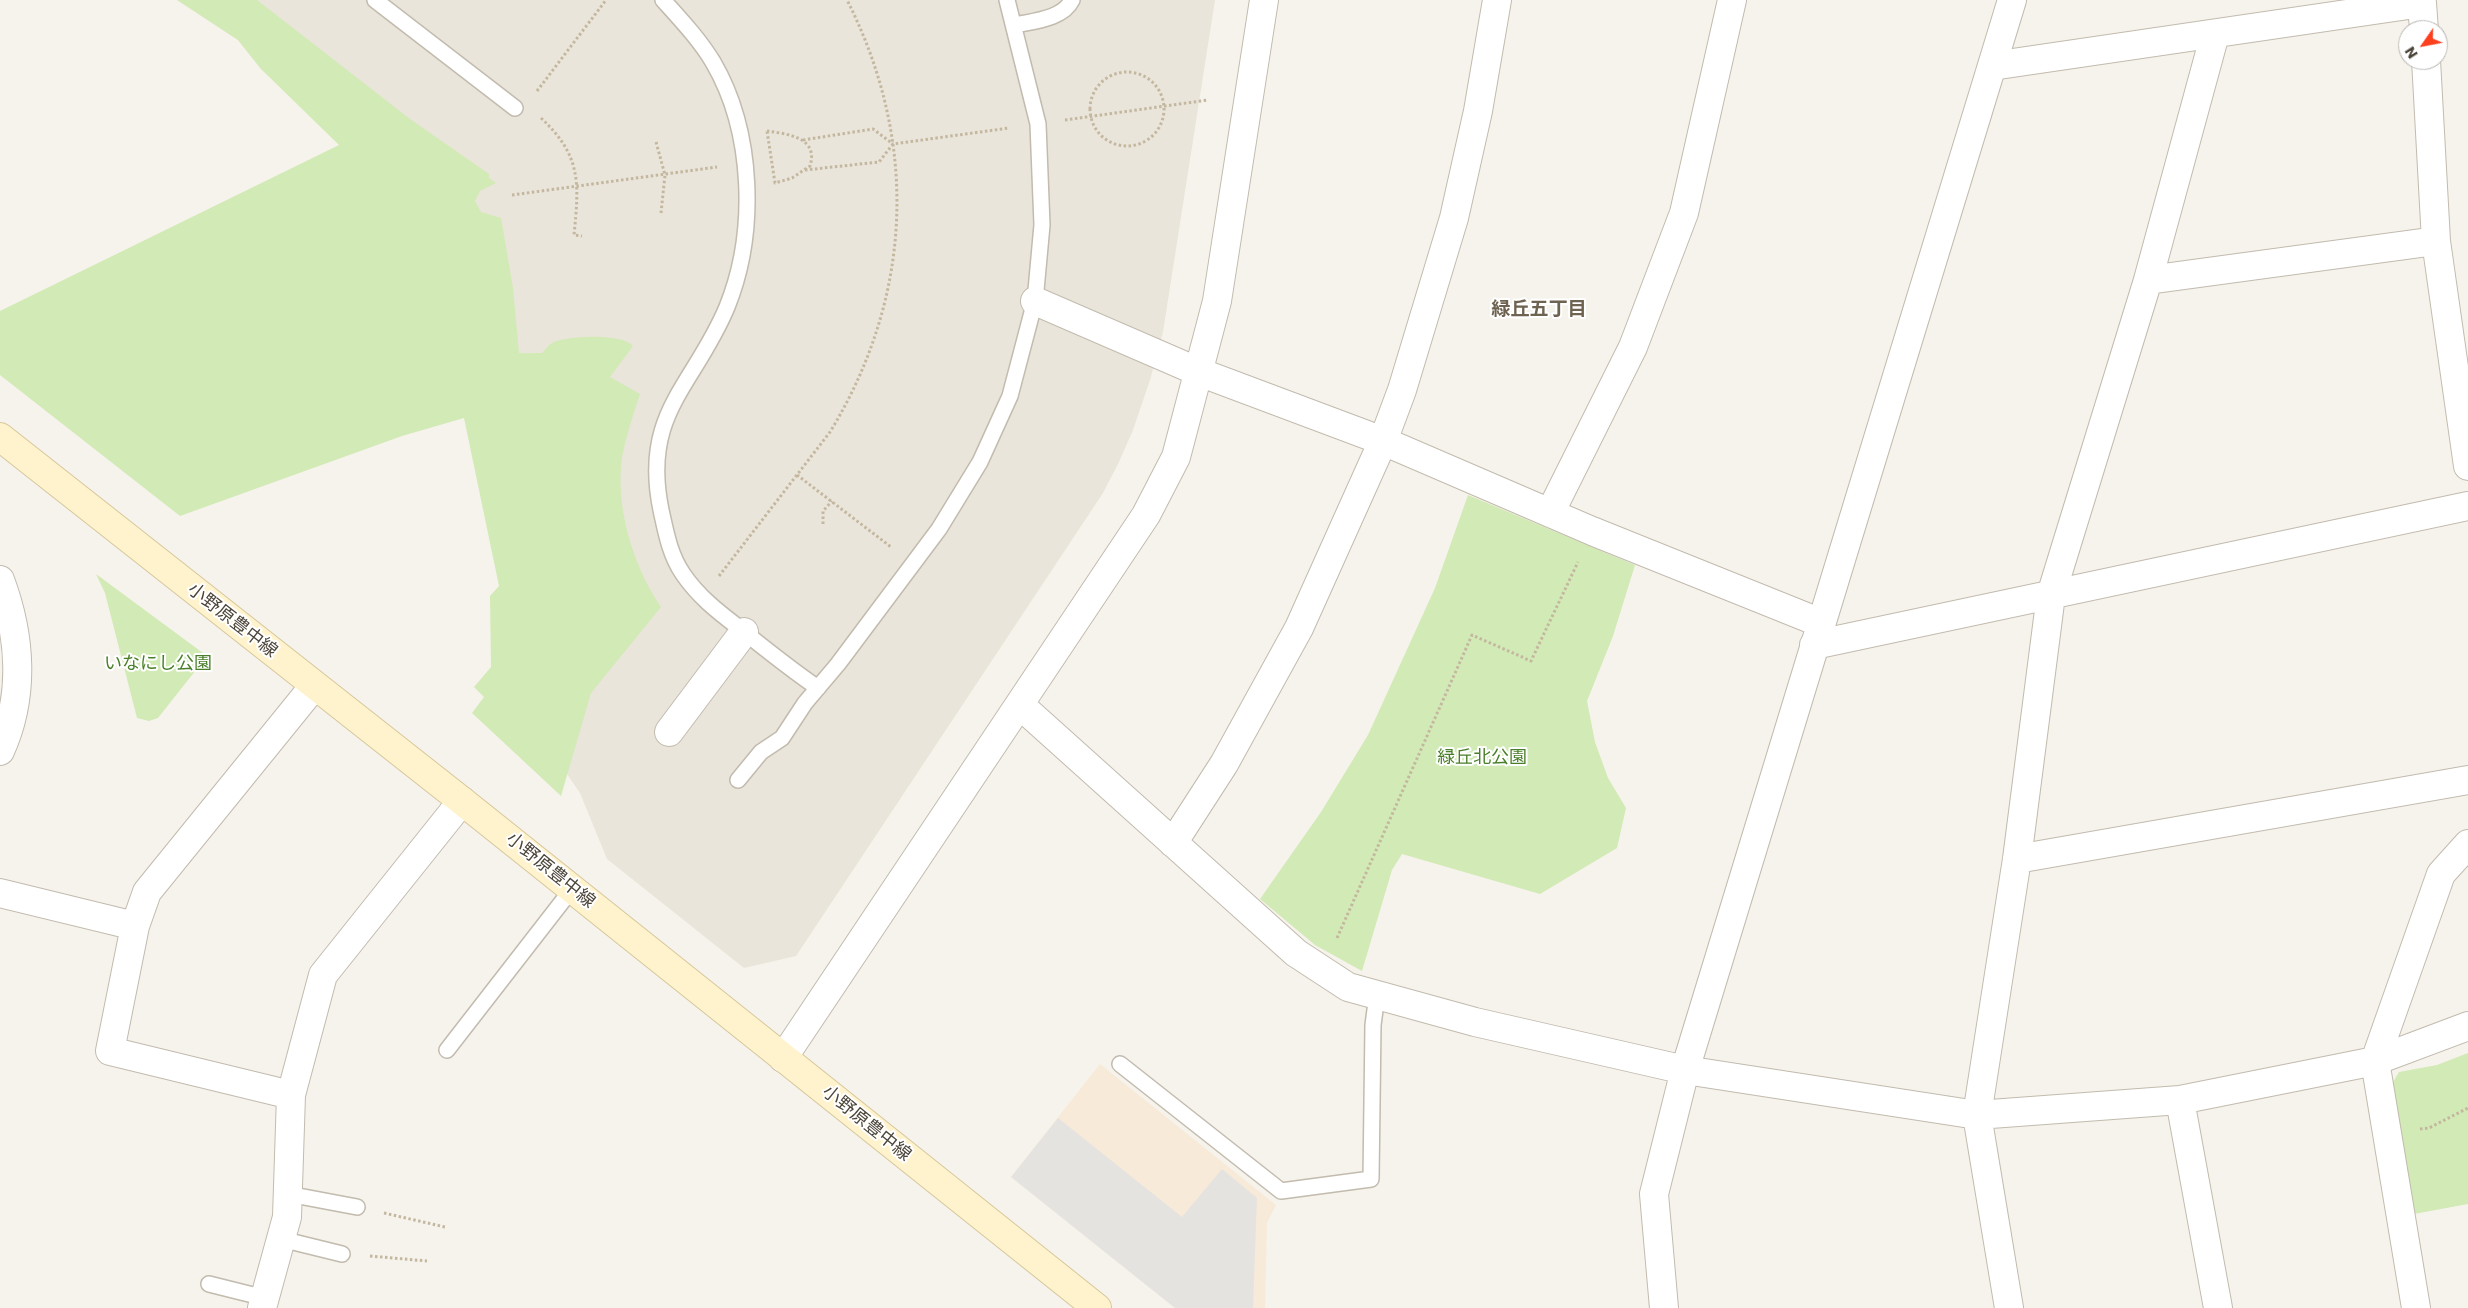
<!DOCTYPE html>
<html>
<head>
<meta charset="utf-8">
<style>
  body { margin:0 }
  #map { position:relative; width:2468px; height:1308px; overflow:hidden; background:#f6f3ec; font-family:Poppins,sans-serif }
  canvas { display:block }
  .north { position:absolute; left:2398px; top:20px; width:50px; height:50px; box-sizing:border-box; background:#fff; border:1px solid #b7b4b0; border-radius:50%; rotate:237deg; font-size:14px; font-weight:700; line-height:20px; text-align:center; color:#4b4439 }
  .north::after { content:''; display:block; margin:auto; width:18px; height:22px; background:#fc3f1d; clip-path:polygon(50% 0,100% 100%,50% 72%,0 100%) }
</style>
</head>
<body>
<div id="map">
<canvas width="2468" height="1308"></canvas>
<div class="north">N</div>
</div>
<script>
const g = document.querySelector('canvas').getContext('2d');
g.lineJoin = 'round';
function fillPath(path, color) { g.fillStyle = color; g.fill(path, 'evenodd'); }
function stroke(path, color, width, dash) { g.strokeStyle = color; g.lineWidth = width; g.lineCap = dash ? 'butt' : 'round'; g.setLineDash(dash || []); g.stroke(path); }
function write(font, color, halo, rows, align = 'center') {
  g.font = font + ' Poppins,"Noto Sans JP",sans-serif'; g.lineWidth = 4; g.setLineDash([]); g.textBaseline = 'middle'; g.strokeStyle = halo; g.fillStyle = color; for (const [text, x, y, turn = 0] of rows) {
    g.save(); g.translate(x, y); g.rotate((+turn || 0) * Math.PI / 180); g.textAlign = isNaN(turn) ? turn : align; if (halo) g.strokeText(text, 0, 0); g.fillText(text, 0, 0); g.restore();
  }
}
fillPath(new Path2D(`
  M177 0H1215L1163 332 1150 380 1133 430 1119 462 1103 493 796 956 744 968 607 859 580 793 558 761 502 612 466 255 261 69 238 40Z`), '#eae5da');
fillPath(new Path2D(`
  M1100 1064 1276 1205 1267 1223 1265 1308H1175L1011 1177Z`), '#f7ead8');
fillPath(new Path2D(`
  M177 0H257L410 119 489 174V178L496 183 480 191 475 201 481 212 501 218 513 288 519 353H542C546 349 549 344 554 342 570 336 621 333 633 346L610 377 640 394C633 415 626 436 622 457 615 507 633 566 661 607L591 693 561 796 472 713 484 697 474 687 491 667 490 596 499 586 464 418 402 436 180 516 0 375V311L339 145 261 69 238 40Z
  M1468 495 1635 565 1613 636 1587 701 1595 742 1608 778 1626 808 1617 848 1540 894 1402 854 1392 870 1362 971 1315 945 1260 899 1321 812 1368 735 1435 588Z
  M96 574 207 656 158 718 149 721 137 718 105 593Z
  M2468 1053V1204L2414 1214 2390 1087 2399 1072 2437 1065Z`), '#d2eab5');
fillPath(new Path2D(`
  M1058 1118 1182 1217 1222 1169 1257 1198 1253 1308H1175L1011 1177Z`), '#e5e3e0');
const lane = new Path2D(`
  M375 0 515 108
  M663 0C681 20 699 39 713 62 754 132 757 233 727 307 694 386 641 413 661 510 666 533 670 555 683 574 698 596 717 611 738 627 764 648 790 669 818 688
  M1015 25C1033 21 1063 19 1072 0
  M738 780 761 752 782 738 805 703 838 664 939 529 980 462 1010 396 1035 301 1042 225 1038 124 1007 0
  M447 1050 572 889
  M1120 1064 1281 1191 1371 1179 1373 1025 1377 995
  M288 1194 357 1207
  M281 1239 342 1254
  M209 1284 265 1298`);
const street = new Path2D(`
  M2426 60 2436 241 2468 466
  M1992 66 2422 3 2424 30
  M2148 280 2436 241
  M1035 301 1199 372 1383 441 1592 531 1821 623
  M1550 513 1633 347 1684 213 1732 0
  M0 580C21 636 25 696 0 751
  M1814 645 2468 506
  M1020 705 1296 953 1348 987 1475 1022 1685 1070 1977 1115 2180 1100 2375 1061 2468 1026
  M669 732 744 632
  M1173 843 1224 764 1299 628 1383 441 1402 390 1454 218 1478 111 1497 0
  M2017 859 2468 780
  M0 893 135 926 110 1051 291 1095
  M135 926 147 892 314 686
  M783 1058 1146 515 1176 457 1217 301 1264 0
  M2180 1100 2218 1308
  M262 1308 287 1217 291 1095 323 975 462 801
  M1664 1308 1654 1194 1685 1070 2012 0
  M2009 1308 1977 1115 2017 859 2051 595 2148 280 2215 34
  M2416 1308 2375 1061 2441 874 2468 844`);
const secondary = new Path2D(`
  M0 437 462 801 1097 1308`);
stroke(lane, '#c2bbae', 18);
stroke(street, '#c2bbae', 30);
stroke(secondary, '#d6c79b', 30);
stroke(new Path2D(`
  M1090 109a37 37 0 1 1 74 0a37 37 0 1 1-74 0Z
  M537 91 606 0
  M541 118C582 156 579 184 574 235L582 236
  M1065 120 1208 100
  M767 131C787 134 819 137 810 166L792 178 775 183Z
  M803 140 873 129 893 144
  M656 142 665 175 661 213
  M805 170 879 162 893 144 1009 128
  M512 195 717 167
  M797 475 891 547
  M823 524V511L832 501
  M719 576 830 432C913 296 919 142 847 0
  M1337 938 1472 635 1531 661 1578 562
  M2420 1129 2429 1128 2468 1108
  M384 1213 445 1227
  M370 1256 427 1261`), '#c4b79f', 3, [2.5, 2.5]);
stroke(lane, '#fff', 15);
stroke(street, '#fff', 28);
stroke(secondary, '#fff3cd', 28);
write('18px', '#4b4439', '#fff', [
  ["小野原豊中線",232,621,38],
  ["小野原豊中線",550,871,39],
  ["小野原豊中線",866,1124,39]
]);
write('18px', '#4a7f2a', '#fff', [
  ["いなにし公園",158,664],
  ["緑丘北公園",1482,758]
]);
write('bold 19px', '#6e6250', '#fff', [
  ["緑丘五丁目",1539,310]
]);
</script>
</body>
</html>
